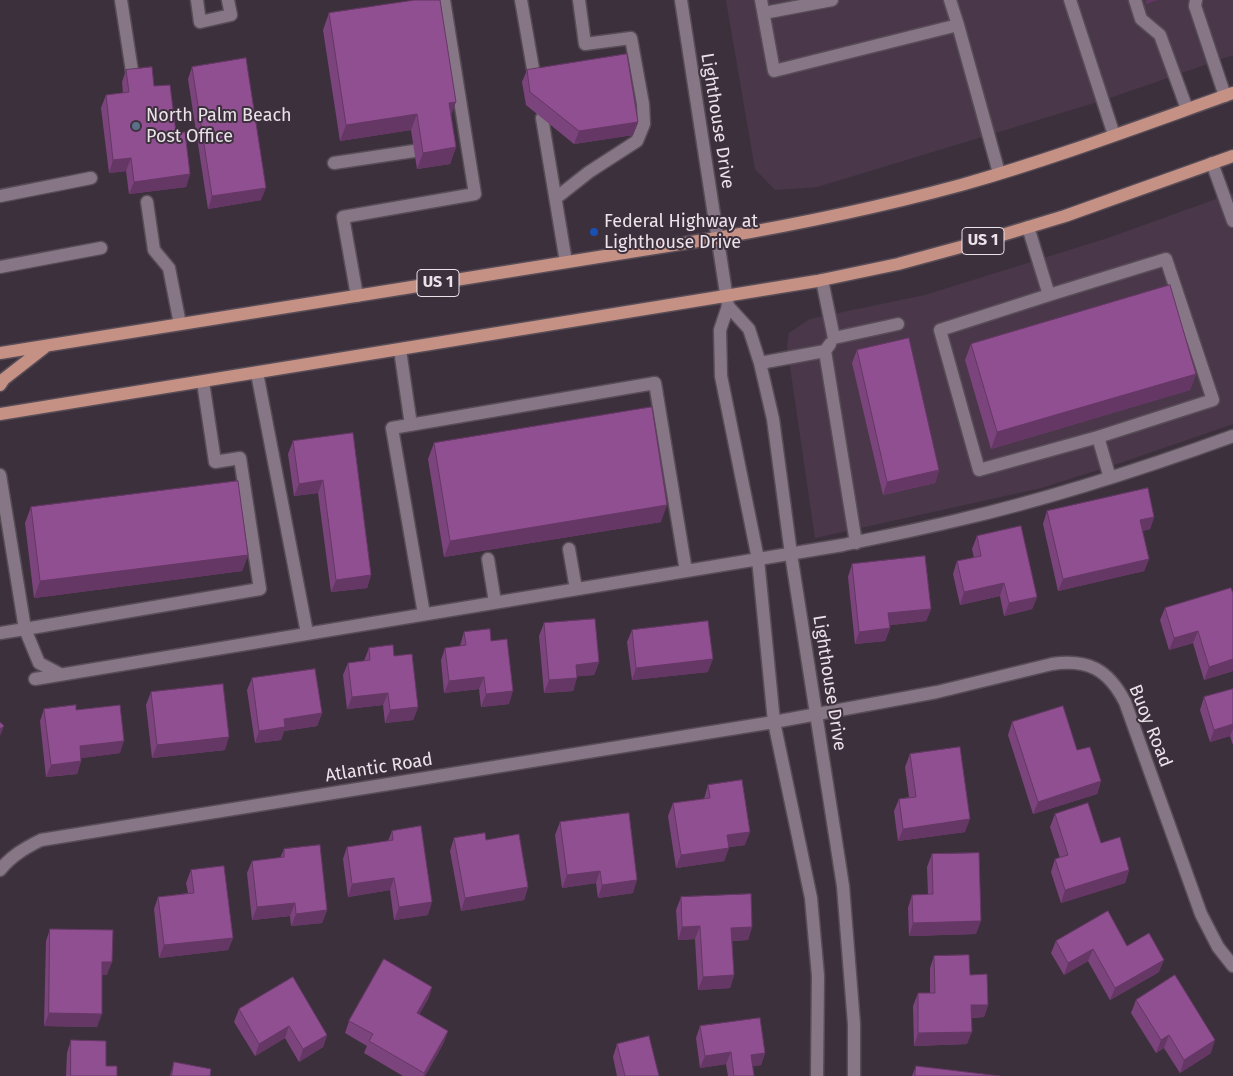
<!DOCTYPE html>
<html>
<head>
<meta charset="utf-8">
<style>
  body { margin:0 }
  canvas { display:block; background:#3d303d }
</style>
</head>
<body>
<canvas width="1233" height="1076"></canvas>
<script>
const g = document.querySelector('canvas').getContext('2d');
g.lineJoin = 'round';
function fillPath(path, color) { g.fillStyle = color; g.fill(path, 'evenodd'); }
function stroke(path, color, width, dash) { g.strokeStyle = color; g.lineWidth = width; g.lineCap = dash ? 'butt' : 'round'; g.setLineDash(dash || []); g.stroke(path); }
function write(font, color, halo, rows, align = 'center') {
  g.font = font + ' "Fira Sans",sans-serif'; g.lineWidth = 4; g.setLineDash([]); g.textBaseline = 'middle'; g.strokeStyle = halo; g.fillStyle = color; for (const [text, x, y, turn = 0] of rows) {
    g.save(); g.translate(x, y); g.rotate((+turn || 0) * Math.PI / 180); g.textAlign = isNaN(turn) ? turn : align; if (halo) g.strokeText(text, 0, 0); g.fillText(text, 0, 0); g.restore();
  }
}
fillPath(new Path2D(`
  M726 0H1233V55L1104 100 817 187 775 190 755 169Z
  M1233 193V424L1120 463 1041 488 815 538 787 346 789 333 810 319 925 295 1108 238Z`), '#4a384a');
const minor = new Path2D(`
  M121 0 132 71
  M197 0 200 22 231 15 228 0
  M521 0 535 80
  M681 0 728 306 720 330 721 376 758 559 774 722 811 898 818 976 817 1076
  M761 0 774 71 958 25 950 0
  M1070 0 1114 135
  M1135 0 1141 19 1160 35 1187 109
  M1196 0 1195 6 1225 96
  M764 13 832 0
  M958 25 999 173
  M542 118 566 262
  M334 163 414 151
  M1212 163 1233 221
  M0 196 91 178
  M556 198 589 172 637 141 644 124 643 104 631 38 585 44 579 0
  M147 202 154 250 169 268 180 324
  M1028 227 1049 295 940 330 979 470 1098 437 1110 478
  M0 267 101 248
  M822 280 834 338 898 324
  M1049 295 1166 259 1213 400 1098 437
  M357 296 343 217 475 194 444 0
  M728 306 749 329 760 363 773 419 791 554 843 886 854 1024V1076
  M400 350 411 425
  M825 351 856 543
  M760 363 825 351 830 344
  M257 373 307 633
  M0 475 25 629 260 589 240 458 215 462 203 382
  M569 549 576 589
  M488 559 495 602
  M424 614 392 428 655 383 686 571
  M0 633 25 629 39 663 60 674
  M35 679 843 545C880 537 917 530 954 521 1049 499 1142 469 1233 436
  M0 870C11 856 25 848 41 840L774 722 937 692 1052 664C1088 659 1108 669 1125 702L1201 914 1218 947 1233 966`);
const major = new Path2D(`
  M0 353 717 238C799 224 880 207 961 185 1053 159 1143 125 1233 93
  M0 385 4 379 45 347
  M0 414 817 281 898 264 979 242 1065 216 1233 156`);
stroke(minor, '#584d57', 15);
stroke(major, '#584d57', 15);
stroke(minor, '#877786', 12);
stroke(major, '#c59184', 12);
fillPath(new Path2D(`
  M329 13 451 116 456 147 450 164 417 169 411 130 340 141 323 30Z
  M192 67 261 200 208 209 188 79Z
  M126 70 154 86 176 133 190 174 186 187 129 194 126 171 109 173 101 108 106 95 123 93 122 82Z
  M527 70 638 122 633 135 574 144 526 105 522 82Z
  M971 344 1196 374 1190 390 991 449 965 360Z
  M857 350 939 470 935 483 883 495 852 363Z
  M353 433 371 575 367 588 331 592 318 493 294 496 288 454 293 441Z
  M434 443 661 522 444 557 428 459Z
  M31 507 248 555 242 571 34 598 25 523Z
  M1047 511 1154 517 1150 529 1142 531 1149 559 1144 571 1058 591 1043 524Z
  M977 536 1037 597 1032 609 1004 616 1000 596 960 605 953 574 957 561 974 558 972 549Z
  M852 564 931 609 926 621 890 625V628L885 641 855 644 848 577Z
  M1231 588 1233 671 1204 680 1193 643 1169 650 1160 620 1165 608Z
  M544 623 599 662 594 675 577 676 573 691 544 693 539 636Z
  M632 630 708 672 632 680 627 642Z
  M464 632 491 641 509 704 481 707 479 689 444 693 441 660 445 648 460 646Z
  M369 648 394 656 418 707 413 720 385 723 383 705 347 709 343 675 348 663 364 661Z
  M252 678 322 713 317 726 284 731 281 740 255 743 247 690Z
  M1233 689V745L1230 736 1210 742 1200 710 1204 697Z
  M151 692 225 750 152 758 146 705Z
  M44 709 76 710 120 753 81 758V761L77 774 46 777 40 721Z
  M1012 722 1077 750 1101 781 1097 794 1033 814 1008 735Z
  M910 754 965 832 898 841 894 811 899 799 909 797 905 767Z
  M708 785 745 845 729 847 724 861 676 868 668 816 673 803 704 799Z
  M1055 814 1101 843 1129 870 1125 883 1061 903 1051 872 1055 859 1060 858 1050 827Z
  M560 822 633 893 598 898 596 883 562 888 555 835Z
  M392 831 428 915 394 920 390 890 348 897 343 859 347 847 388 841Z
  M454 838 486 840 528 887 524 900 461 911 450 851Z
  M284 849 327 910 322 923 291 926 290 916 252 920 247 873 252 861 280 858Z
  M932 854 976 934 909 936 908 908 912 895 928 894 927 867Z
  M191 870 233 938 228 950 159 958 154 909 158 897 188 893 186 883Z
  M681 897 752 927 748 940 732 941 734 975 730 988 698 990 695 939 678 940 676 910Z
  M50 929 107 975H102L97 1027 44 1026 46 941Z
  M1056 941 1127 946 1159 972 1110 1000 1088 961 1064 975 1051 953Z
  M934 956 970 975 988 1005 984 1017 971 1018 967 1044 914 1046 913 1006 918 993H930V968Z
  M432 987 428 999 419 1014 448 1031 443 1044 425 1076H403L364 1053 367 1046 345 1033 349 1021Z
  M1136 1000 1211 1053 1180 1073 1164 1048 1156 1053 1131 1013Z
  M239 1009 327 1035 323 1047 299 1062 285 1038 255 1056 234 1022Z
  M700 1026 765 1053 761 1065 753 1066 754 1076H728L726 1064 700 1068 696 1038Z
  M71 1040 106 1066 117 1076H66L67 1053Z
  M617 1044 659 1076H617L613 1057Z
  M174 1062 210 1076H170Z
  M916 1066 999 1076H912Z`), '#7c447c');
fillPath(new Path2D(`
  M1147 0H1158L1145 4Z
  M456 102 450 119 449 103Z
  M417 114 411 130 340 141 346 125Z
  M638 122 633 135 574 144 579 131Z
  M456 147 450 164 417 169 423 153Z
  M131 158 126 171 109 173 113 160Z
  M190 174 186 187 129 194 134 182Z
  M266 188 261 200 208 209 212 196Z
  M1196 374 1190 390 991 449 997 432Z
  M939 470 935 483 883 495 887 482Z
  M323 480 318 493 294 496 299 484Z
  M667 505 661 522 444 557 450 541Z
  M1154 517 1150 529 1135 533 1140 520Z
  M248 555 242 571 34 598 40 581Z
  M1149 559 1144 571 1058 591 1063 579Z
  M371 575 367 588 331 592 336 580Z
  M1004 583 1000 596 960 605 964 592Z
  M1037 597 1032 609 1004 616 1009 603Z
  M931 609 926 621 884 626 888 613Z
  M890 628 885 641 855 644 859 632Z
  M1198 631 1193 643 1169 650 1174 638Z
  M713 659 708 672 632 680 636 668Z
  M1233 659V671L1204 680 1209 667Z
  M599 662 594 675 571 677 576 665Z
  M484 677 479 689 444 693 449 681Z
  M577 678 573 691 544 693 549 680Z
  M513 691 509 704 481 707 486 694Z
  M388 693 383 705 347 709 352 697Z
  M418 707 413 720 385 723 390 710Z
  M322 713 317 726 284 731 281 740 255 743 259 731 284 719Z
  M1233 724V729L1230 736 1210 742 1214 730Z
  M4 726 0 736V729Z
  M229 737 225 750 152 758 157 745Z
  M124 741 120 753 75 759 80 746Z
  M81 761 77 774 46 777 51 765Z
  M1101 781 1097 794 1033 814 1038 802Z
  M970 819 965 832 898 841 903 829Z
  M750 832 745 845 722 848 727 835Z
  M729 848 724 861 676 868 681 855Z
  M1129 870 1125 883 1061 903 1065 890Z
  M600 871 596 883 562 888 567 875Z
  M394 878 390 890 348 897 352 884Z
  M637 880 633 893 598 898 602 885Z
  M528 887 524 900 461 911 465 898Z
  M432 902 428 915 394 920 399 907Z
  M295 903 290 916 252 920 257 907Z
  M327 910 322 923 291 926 296 914Z
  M981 921 976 934 909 936 913 923Z
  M700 926 695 939 678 940 682 927Z
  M752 927 748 940 727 941 731 928Z
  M233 938 228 950 159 958 164 945Z
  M1093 949 1088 961 1064 975 1068 963Z
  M1164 960 1159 972 1110 1000 1115 988Z
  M102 962H112L107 975H98Z
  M734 975 730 988 698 990 703 977Z
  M432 987 428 999 413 1026 417 1013Z
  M971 1005H988L984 1017 967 1018Z
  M49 1013 102 1014 97 1027 44 1026Z
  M289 1026 285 1038 255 1056 259 1044Z
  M448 1031 443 1044 425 1076H423Z
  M972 1032 967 1044 914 1046 918 1033Z
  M327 1035 323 1047 299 1062 303 1049Z
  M1169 1035 1164 1048 1156 1053 1161 1040Z
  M1215 1040 1211 1053 1180 1073 1184 1060Z
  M731 1052 726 1064 700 1068 705 1056Z
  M765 1053 761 1065 746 1067 751 1055Z`), '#653765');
const building = new Path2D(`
  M415 0H440L456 102 449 103 456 147 423 153 417 114 346 125 329 13Z
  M627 54 638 122 579 131 530 92 527 70Z
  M246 58 266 188 212 196 192 67Z
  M152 67 154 86 170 85 176 133 185 132 190 174 134 182 131 158 113 160 106 95 129 92 126 70Z
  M1170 285 1196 374 997 432 971 344Z
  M909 338 939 470 887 482 857 350Z
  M652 407 667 505 450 541 434 443Z
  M353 433 371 575 336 580 323 480 299 484 293 441Z
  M238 481 248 555 40 581 31 507Z
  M1148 488 1154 517 1140 520 1149 559 1063 579 1047 511Z
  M1021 526 1037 597 1009 603 1004 583 964 592 957 561 981 556 977 536Z
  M925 556 931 609 888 613 890 628 859 632 852 564Z
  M1231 588 1233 593V659L1209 667 1198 631 1174 638 1165 608Z
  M595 619 599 662 576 665 577 678 549 680 544 623Z
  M708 621 713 659 636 668 632 630Z
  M490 629 491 641 507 639 513 691 486 694 484 677 449 681 445 648 466 645 464 632Z
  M393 645 394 656 412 654 418 707 390 710 388 693 352 697 348 663 370 660 369 648Z
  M315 669 322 713 284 719 285 727 259 731 252 678Z
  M223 684 229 737 157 745 151 692Z
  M1233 689V724L1214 730 1204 697Z
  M76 705V710L120 705 124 741 80 746 81 761 51 765 44 709Z
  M1063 706 1077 750 1090 747 1101 781 1038 802 1012 722Z
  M0 722 4 726 0 729Z
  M960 747 970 819 903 829 899 799 916 797 910 754Z
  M742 780 750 832 727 835 729 848 681 855 673 803 710 798 708 785Z
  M1088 803 1101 843 1120 837 1129 870 1065 890 1055 859 1068 855 1055 814Z
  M629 813 637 880 602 885 600 871 567 875 560 822Z
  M421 826 432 902 399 907 394 878 352 884 347 847 393 840 392 831Z
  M485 833 486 840 519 834 528 887 465 898 454 838Z
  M320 845 327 910 296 914 295 903 257 907 252 861 284 857V849Z
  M979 853 981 921 913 923 912 895 933 894 932 854Z
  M224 866 233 938 164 945 158 897 194 893 191 870Z
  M751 894 752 927 731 928 734 975 703 977 700 926 682 927 681 897Z
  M1108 911 1127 946 1149 933 1164 960 1115 988 1093 949 1068 963 1056 941Z
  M50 929 113 930 112 962H102V1014L49 1013Z
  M969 955 970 975 987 974 988 1005H971L972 1032 918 1033V993H935L934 956Z
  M384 959 432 987 417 1013 448 1031 424 1073 369 1041 373 1034 349 1021Z
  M1175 975 1215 1040 1184 1060 1169 1035 1161 1040 1136 1000Z
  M293 977 327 1035 303 1049 289 1026 259 1044 239 1009Z
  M760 1018 765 1053 751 1055 754 1076H734L731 1052 705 1056 700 1026Z
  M649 1036 659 1076H625L617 1044Z
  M71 1040 106 1041V1066H117V1076H71Z
  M174 1062 211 1069 210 1076H172Z
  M916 1066 1000 1076H915Z`);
fillPath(building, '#904f90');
stroke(building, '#653765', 1);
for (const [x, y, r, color] of [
  [136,126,5,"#5c6f8a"],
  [594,232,5,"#1a4fb4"]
]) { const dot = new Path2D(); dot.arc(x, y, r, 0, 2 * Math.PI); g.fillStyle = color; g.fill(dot); stroke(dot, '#3d303d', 2); }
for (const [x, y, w] of [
  [983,241,42],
  [438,283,42]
]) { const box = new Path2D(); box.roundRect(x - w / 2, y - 13.5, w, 27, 4); g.fillStyle = '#3d303d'; g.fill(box); stroke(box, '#ebe2ea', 1); }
write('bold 16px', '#ebe2ea', null, [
  ["US 1",983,241],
  ["US 1",438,283]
]);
write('18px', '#ebe2ea', '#3d303d', [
  ["North Palm Beach",146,116],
  ["Post Office",146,137],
  ["Federal Highway at",604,222],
  ["Lighthouse Drive",604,243]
], 'left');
write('18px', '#ebe2ea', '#3d303d', [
  ["Lighthouse Drive",717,121,81],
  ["Lighthouse Drive",829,683,81],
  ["Buoy Road",1150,726,68],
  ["Atlantic Road",379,768,-9]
]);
</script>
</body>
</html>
